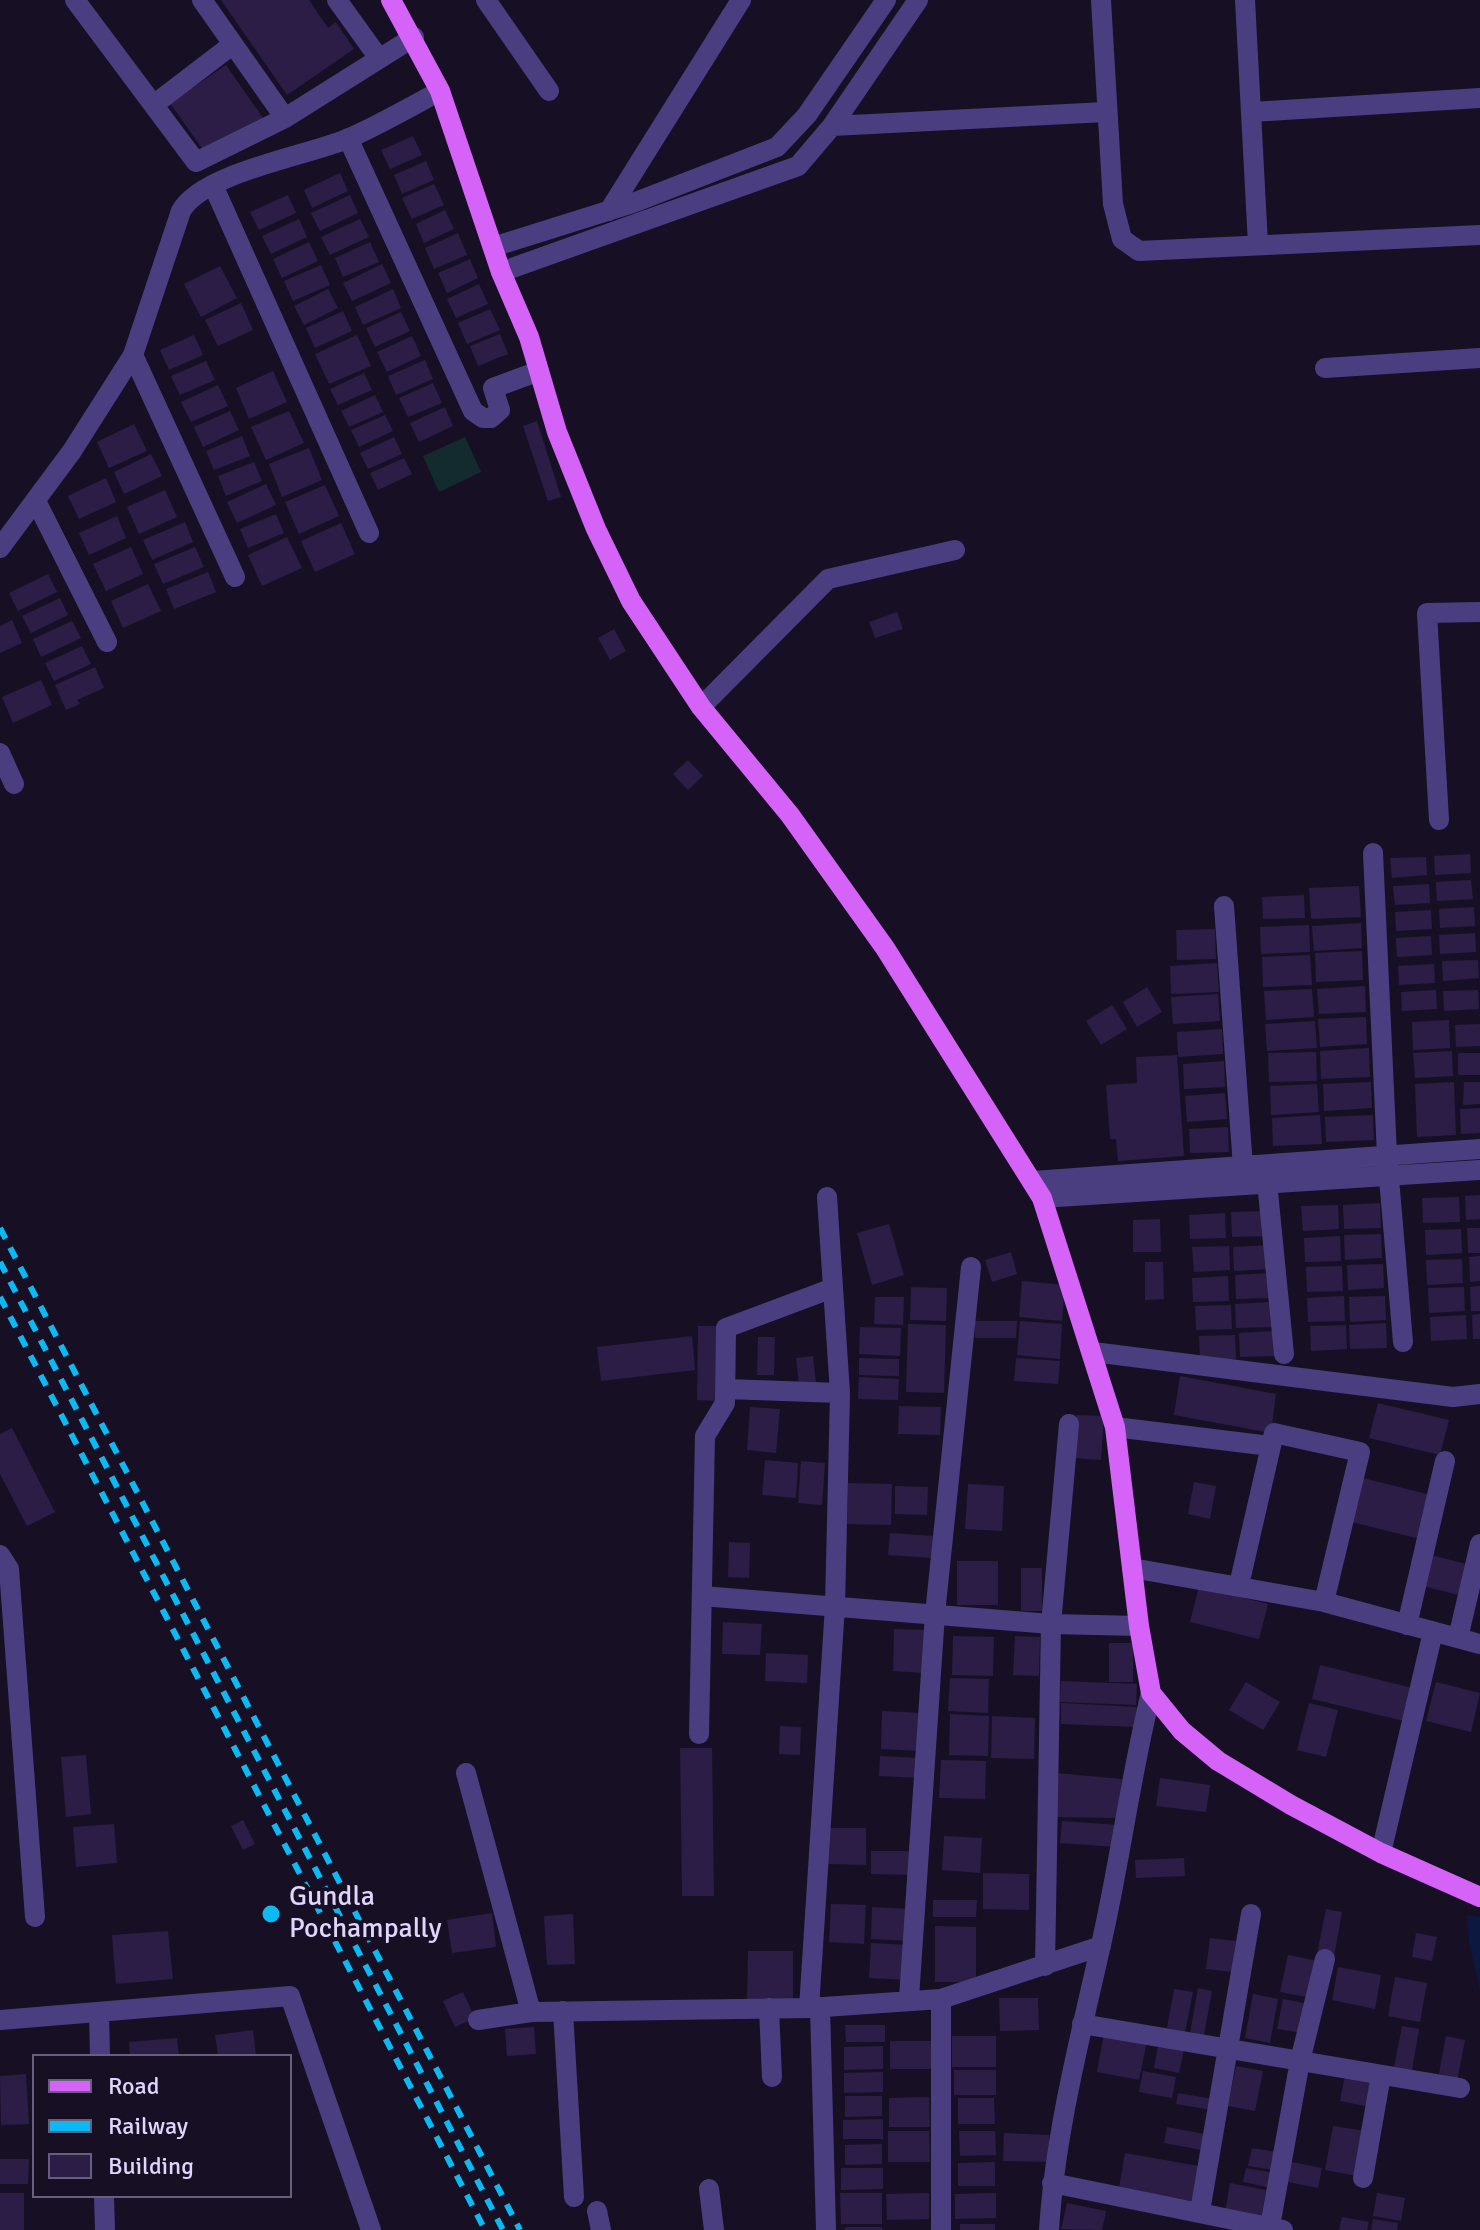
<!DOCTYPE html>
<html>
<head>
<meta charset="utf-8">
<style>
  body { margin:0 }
  #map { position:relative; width:1480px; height:2230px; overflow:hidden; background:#171025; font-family:Signika,sans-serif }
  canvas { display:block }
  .legend { position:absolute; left:32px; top:2054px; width:260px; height:144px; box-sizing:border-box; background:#171025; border:2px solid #675f7b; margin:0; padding:10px 14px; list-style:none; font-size:24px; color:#e0d6fd }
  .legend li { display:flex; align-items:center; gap:16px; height:40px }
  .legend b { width:40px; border:2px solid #675f7b }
</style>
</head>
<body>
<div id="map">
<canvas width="1480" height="2230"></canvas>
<ul class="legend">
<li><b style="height:10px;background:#d663f7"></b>Road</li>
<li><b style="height:10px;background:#0cb9f2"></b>Railway</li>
<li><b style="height:22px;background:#2b1d45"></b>Building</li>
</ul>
</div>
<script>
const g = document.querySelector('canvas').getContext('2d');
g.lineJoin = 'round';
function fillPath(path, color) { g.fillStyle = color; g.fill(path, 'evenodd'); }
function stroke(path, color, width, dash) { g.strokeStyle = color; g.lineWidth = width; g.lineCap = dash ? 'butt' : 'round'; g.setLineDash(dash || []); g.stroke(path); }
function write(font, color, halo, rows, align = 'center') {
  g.font = font + ' Signika,sans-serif'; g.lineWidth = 8; g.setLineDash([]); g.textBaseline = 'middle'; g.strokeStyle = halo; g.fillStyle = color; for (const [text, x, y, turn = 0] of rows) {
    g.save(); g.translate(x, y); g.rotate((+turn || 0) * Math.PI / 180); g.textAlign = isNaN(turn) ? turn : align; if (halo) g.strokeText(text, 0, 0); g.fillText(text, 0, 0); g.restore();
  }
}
fillPath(new Path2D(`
  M465 437 481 472 439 492 423 456Z`), '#132b2e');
fillPath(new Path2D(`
  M1467 1915 1480 1917V1990L1469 1942Z`), '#0d1841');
fillPath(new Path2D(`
  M221 0H309L328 28 336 22 354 49 287 95Z
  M226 65 263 118 206 154 170 103Z
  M413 136 422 155 390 169 381 150Z
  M426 161 434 180 402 194 394 175Z
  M340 173 348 191 312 208 304 190Z
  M434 184 444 205 412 219 402 198Z
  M288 195 296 213 259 230 250 212Z
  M350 195 358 213 320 231 311 213Z
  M445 210 454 229 424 243 416 224Z
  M299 219 307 237 271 254 262 236Z
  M360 219 369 237 330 255 321 237Z
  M458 233 467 255 434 269 425 248Z
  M309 242 318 261 282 278 273 259Z
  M370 242 379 262 343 277 335 258Z
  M470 259 478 278 447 293 438 273Z
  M382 264 391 283 352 301 343 283Z
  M321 265 330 285 293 301 284 281Z
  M220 266 237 298 201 317 184 284Z
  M479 284 488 304 456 318 447 299Z
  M328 289 338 308 304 325 294 306Z
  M393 289 401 308 363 325 355 307Z
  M241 303 253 330 218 346 205 320Z
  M490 309 500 330 467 344 458 323Z
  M343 311 352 331 315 348 306 328Z
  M401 312 410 331 375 347 366 328Z
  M500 334 508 354 478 366 470 346Z
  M194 335 203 355 169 370 160 350Z
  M357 335 371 366 329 384 315 354Z
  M412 336 421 356 387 372 377 352Z
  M425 360 433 379 396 395 388 376Z
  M206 361 215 380 180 395 171 376Z
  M273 371 287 402 249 419 236 388Z
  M364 373 372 390 338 405 330 389Z
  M433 383 442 403 408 417 399 398Z
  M218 385 228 406 191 422 181 402Z
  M375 395 383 412 349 427 341 411Z
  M445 407 453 426 419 442 410 423Z
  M230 411 239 430 203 447 194 427Z
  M289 411 304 443 266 460 251 427Z
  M385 415 393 431 359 447 351 430Z
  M537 421 561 497 548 501 523 426Z
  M134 424 147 451 109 468 97 442Z
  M242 436 250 456 214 470 206 451Z
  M394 437 402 454 368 469 360 453Z
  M309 448 322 480 282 497 269 464Z
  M151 454 162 476 124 494 114 472Z
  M404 458 412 474 378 490 370 473Z
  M254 462 262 481 226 496 218 476Z
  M106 478 116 502 79 519 68 496Z
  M266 484 276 505 237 523 227 502Z
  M325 485 339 516 299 534 285 502Z
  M165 490 177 517 139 534 127 507Z
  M276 514 284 533 248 548 240 529Z
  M117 516 126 538 89 555 79 533Z
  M185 522 193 542 152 560 143 540Z
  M341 523 355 554 315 572 301 541Z
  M287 537 302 568 262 586 248 555Z
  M131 547 143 574 106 591 93 564Z
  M195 547 204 567 163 584 154 564Z
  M208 572 216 592 174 609 166 589Z
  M48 574 57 592 18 611 9 593Z
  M148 584 161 611 123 628 111 601Z
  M60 598 68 615 31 633 22 616Z
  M897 612 903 629 875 638 869 622Z
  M12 620 22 643 0 653V626Z
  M72 621 81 638 41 657 33 639Z
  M614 629 626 651 610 660 598 638Z
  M82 646 91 664 54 681 45 663Z
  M95 667 104 688 77 700 80 704 66 710 55 685Z
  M41 680 52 705 13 723 2 697Z
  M688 760 703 776 688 790 673 774Z
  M1470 854 1471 873 1435 875 1434 856Z
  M1426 857 1427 875 1392 878 1390 858Z
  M1471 880 1473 899 1437 901 1436 882Z
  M1429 884 1430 903 1395 905 1393 886Z
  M1359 886 1361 917 1311 919 1309 888Z
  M1304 895 1305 918 1263 919 1262 897Z
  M1474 907 1475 926 1440 928 1439 909Z
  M1431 910 1432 929 1396 931 1395 912Z
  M1361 923 1362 948 1314 951 1312 926Z
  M1309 925 1310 952 1261 954 1260 927Z
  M1215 929 1216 959 1177 960 1176 930Z
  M1475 933 1476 952 1440 954 1439 935Z
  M1431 936 1432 955 1397 957 1396 938Z
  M1362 951 1363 980 1316 982 1315 953Z
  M1310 955 1312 985 1263 987 1262 957Z
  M1478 960 1479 978 1443 981 1442 961Z
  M1217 963 1219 992 1171 994 1170 966Z
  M1434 964 1435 983 1399 985 1398 966Z
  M1365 986 1366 1012 1319 1014 1317 989Z
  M1147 987 1162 1012 1137 1027 1123 1002Z
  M1312 989 1314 1017 1266 1020 1264 991Z
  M1436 990 1437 1009 1402 1011 1401 992Z
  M1478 990 1479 1009 1444 1011 1443 991Z
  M1218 994 1220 1021 1173 1024 1171 997Z
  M1112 1005 1127 1029 1101 1045 1086 1021Z
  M1366 1017 1367 1044 1320 1047 1318 1019Z
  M1449 1020 1450 1048 1413 1050 1412 1022Z
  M1315 1021 1317 1048 1267 1051 1265 1024Z
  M1480 1024V1046L1456 1047 1455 1025Z
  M1222 1029 1223 1054 1178 1057 1177 1032Z
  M1369 1048 1370 1077 1321 1079 1320 1051Z
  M1452 1051 1453 1076 1415 1078 1413 1053Z
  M1316 1052 1317 1081 1269 1082 1268 1053Z
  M1458 1053H1480V1075H1458Z
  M1177 1055 1184 1156 1118 1161 1116 1139H1110L1106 1085 1137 1083 1136 1057Z
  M1224 1061 1225 1087 1184 1089 1183 1064Z
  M1371 1082 1372 1108 1324 1111 1323 1084Z
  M1454 1082 1456 1135 1417 1137 1415 1084Z
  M1464 1082H1480V1104L1463 1105Z
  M1317 1084 1319 1112 1271 1115 1270 1086Z
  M1225 1093 1227 1119 1187 1122 1185 1096Z
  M1480 1108V1133L1461 1134 1460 1109Z
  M1320 1115 1322 1144 1273 1146 1272 1118Z
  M1373 1115 1374 1140 1326 1142 1325 1117Z
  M1228 1127 1229 1152 1190 1153 1189 1129Z
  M1480 1195V1219L1466 1220 1465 1196Z
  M1459 1197 1460 1222 1423 1223 1422 1198Z
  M1380 1203 1381 1228 1344 1229 1343 1205Z
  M1338 1205 1339 1229 1303 1231 1301 1206Z
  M1267 1211 1268 1236 1232 1237 1231 1212Z
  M1225 1213 1226 1238 1190 1239 1189 1215Z
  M1160 1219 1161 1252H1133V1220Z
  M889 1224 904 1275 872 1285 857 1233Z
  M1467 1228H1480V1253H1468Z
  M1461 1229 1462 1253 1426 1255 1425 1230Z
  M1381 1234 1382 1258 1345 1260 1344 1235Z
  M1340 1236 1341 1261 1305 1262 1304 1238Z
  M1269 1245 1270 1269 1234 1271 1233 1247Z
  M1229 1246 1230 1270 1194 1272 1192 1247Z
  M1011 1252 1017 1274 992 1282 985 1260Z
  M1480 1256V1281L1470 1282 1469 1257Z
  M1462 1259 1463 1283 1427 1285 1426 1260Z
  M1145 1262H1163L1164 1299 1145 1300Z
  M1383 1264 1384 1288 1348 1290 1347 1265Z
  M1342 1266 1343 1291 1307 1292 1306 1267Z
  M1271 1273 1272 1298 1236 1299 1235 1275Z
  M1228 1276 1229 1301 1193 1302 1192 1278Z
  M1022 1281 1065 1285 1062 1321 1019 1317Z
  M1480 1286V1311H1471L1470 1287Z
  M911 1287 947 1288 946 1321 910 1320Z
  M1464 1287 1465 1311 1429 1313 1428 1288Z
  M1344 1296 1345 1321 1308 1322 1307 1298Z
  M1385 1296 1386 1320 1350 1322 1349 1297Z
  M875 1297H904L903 1325 874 1324Z
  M1271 1302 1272 1327 1236 1328 1235 1304Z
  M1231 1305 1232 1329 1196 1330 1195 1306Z
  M1480 1314V1339H1473L1472 1315Z
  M1466 1315 1467 1339 1431 1341 1430 1317Z
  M975 1321H1017L1016 1338H975Z
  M1020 1321 1062 1324 1060 1359 1017 1355Z
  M1386 1323 1387 1348 1350 1349 1349 1325Z
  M908 1324 946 1325 944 1393 906 1392Z
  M1346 1325 1347 1349 1311 1351 1310 1326Z
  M698 1326H718L716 1401 697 1400Z
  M860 1327 901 1328 900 1356 859 1354Z
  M1275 1331 1276 1356 1240 1357 1239 1333Z
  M1235 1335 1236 1359 1200 1361 1199 1336Z
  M692 1336 695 1370 601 1381 597 1347Z
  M758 1337H775L774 1375H757Z
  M813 1356 816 1383 799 1385 796 1358Z
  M859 1358 899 1359V1376L859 1375Z
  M1016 1358 1060 1361 1058 1384 1014 1381Z
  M1180 1376 1276 1394 1271 1433 1174 1415Z
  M859 1377 899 1379 898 1400 858 1399Z
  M1378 1403 1449 1420 1440 1455 1369 1438Z
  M899 1406 941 1407 940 1435 898 1434Z
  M750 1407 780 1409 776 1453 747 1450Z
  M1076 1415 1104 1416 1101 1460 1073 1458Z
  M12 1428 55 1512 27 1526 0 1474V1434Z
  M765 1460 798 1463 796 1498 762 1495Z
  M801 1461 825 1463 822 1505 798 1503Z
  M1363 1478 1431 1495 1420 1539 1352 1522Z
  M1194 1482 1216 1486 1210 1519 1188 1514Z
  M848 1483 892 1484 891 1525 847 1524Z
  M968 1484 1004 1486 1002 1531 965 1529Z
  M895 1486 928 1487 927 1515 895 1514Z
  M890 1533 935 1536 933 1558 888 1555Z
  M729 1542 750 1543 749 1578 728 1577Z
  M1431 1555 1474 1566 1467 1597 1423 1586Z
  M957 1561H998V1605H957Z
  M1021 1568H1042V1611H1021Z
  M1199 1587 1268 1604 1259 1639 1190 1622Z
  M723 1622 762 1624 760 1655 722 1654Z
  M894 1629 926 1630 924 1673 893 1671Z
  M953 1636 994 1637 993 1676 952 1675Z
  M1015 1636 1040 1637 1039 1676 1013 1675Z
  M1109 1643H1133V1682H1109Z
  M766 1653 808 1655 807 1683 765 1681Z
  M1320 1665 1412 1688 1404 1721 1312 1699Z
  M950 1678 989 1679 988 1713 948 1711Z
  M1061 1681 1137 1684 1136 1705 1060 1702Z
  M1246 1682 1280 1702 1263 1730 1229 1710Z
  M1436 1682 1480 1693 1471 1732 1426 1721Z
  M1061 1703 1137 1707 1136 1727 1061 1724Z
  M1309 1703 1338 1710 1326 1757 1297 1750Z
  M882 1711 922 1713 920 1751 881 1749Z
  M950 1714 989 1716 988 1756 949 1755Z
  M992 1716 1035 1718 1034 1759 991 1758Z
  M780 1726 801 1727 800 1755 779 1754Z
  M680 1748H712L714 1896H682Z
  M86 1755 91 1814 66 1817 61 1757Z
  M880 1756 921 1758 920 1778 879 1776Z
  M941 1760 986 1761 985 1799 939 1798Z
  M1056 1773 1122 1779 1118 1818 1054 1817Z
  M1160 1778 1210 1785 1206 1812 1156 1806Z
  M243 1820 255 1844 243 1850 231 1826Z
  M1062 1821 1119 1825 1117 1847 1060 1843Z
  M114 1824 117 1863 76 1867 73 1827Z
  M828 1828H866V1865L828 1864Z
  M944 1836 982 1838 980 1873 942 1870Z
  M871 1851H914V1875L871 1874Z
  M1184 1858 1185 1876 1136 1878 1135 1860Z
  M983 1873 1029 1874V1910L983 1909Z
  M933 1900H977L976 1917H933Z
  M831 1904 866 1905 864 1944 829 1942Z
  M872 1907 911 1909 909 1941 871 1939Z
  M1326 1909 1342 1912 1334 1957 1317 1954Z
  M492 1913 496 1947 452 1953 447 1920Z
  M573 1914 575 1964 547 1965 544 1916Z
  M935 1926 976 1927V1982H935Z
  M168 1931 173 1979 116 1984 112 1935Z
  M1416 1933 1437 1937 1432 1961 1412 1957Z
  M1210 1938 1236 1941 1232 1972 1206 1969Z
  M871 1943 911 1945 909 1980 869 1978Z
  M748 1951H793V2002L747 2001Z
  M1288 1955 1319 1961 1312 1998 1280 1992Z
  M1338 1967 1381 1975 1375 2009 1332 2000Z
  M1395 1977 1427 1983 1420 2022 1388 2016Z
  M1198 1988 1212 1991 1204 2035 1190 2033Z
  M1174 1989 1193 1992 1185 2032 1167 2028Z
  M463 1992 475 2018 455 2027 443 2001Z
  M1253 1994 1278 1999 1270 2043 1245 2038Z
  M999 1998H1038L1039 2030 1000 2031Z
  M1283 1999 1310 2004 1304 2033 1277 2029Z
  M845 2025H885V2042H846Z
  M1402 2026 1419 2029 1412 2070 1394 2067Z
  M534 2027 536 2054 507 2056 505 2029Z
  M253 2030 256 2056H218L215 2035Z
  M1104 2033 1147 2041 1139 2080 1097 2072Z
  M952 2036H996V2067H952Z
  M1446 2036 1465 2040 1457 2082 1438 2079Z
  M177 2038 179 2056H130L129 2042Z
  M890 2041H932V2069H890Z
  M883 2046V2069L844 2070V2047Z
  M1158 2046 1184 2050 1179 2073 1154 2068Z
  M1236 2066 1263 2071 1255 2111 1228 2106Z
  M954 2070H996V2095H954Z
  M1143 2071 1176 2077 1172 2098 1139 2092Z
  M883 2072V2092L844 2093V2073Z
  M26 2074 29 2124 1 2125 0 2076Z
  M1345 2075 1375 2081 1370 2107 1340 2101Z
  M1178 2093 1213 2099 1211 2110 1176 2104Z
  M845 2096H882V2116L845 2117Z
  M929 2097 930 2127H889V2098Z
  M958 2098H994L995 2124H958Z
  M883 2119V2139H843V2120Z
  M1333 2126 1366 2131 1357 2176 1325 2170Z
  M1167 2127 1205 2134 1202 2150 1164 2143Z
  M888 2131H929L930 2162H888Z
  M959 2131H995L996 2155 960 2156Z
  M1004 2133 1049 2135V2162L1003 2161Z
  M882 2144V2164L845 2165V2145Z
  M1252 2148 1277 2152 1274 2170 1248 2166Z
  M1125 2153 1199 2166 1192 2201 1119 2188Z
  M0 2159H29L28 2184H0Z
  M1287 2161 1322 2168 1318 2188 1283 2181Z
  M995 2162V2186H958V2163Z
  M841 2168H883V2189L841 2190Z
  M1246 2168 1274 2173 1271 2188 1243 2182Z
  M1230 2183 1266 2190 1261 2219 1225 2212Z
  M0 2193H24V2230H0Z
  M840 2193H882V2224H841Z
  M929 2193V2219L887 2220 886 2194Z
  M996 2193V2218L955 2219V2194Z
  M1377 2193 1405 2198 1401 2221 1373 2216Z
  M1067 2203 1106 2211 1102 2230 1061 2229Z
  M1342 2217 1369 2222 1367 2230H1339Z
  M1373 2219 1398 2223 1397 2230H1371Z
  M960 2224H995V2230H960Z
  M845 2227H882V2230H845Z`), '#2b1d45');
stroke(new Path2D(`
  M75 0 196 162 285 118 414 37
  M202 0 285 118
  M337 0 378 57
  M486 0 549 91
  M1101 0 1113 204 1122 239 1139 251 1480 235
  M1245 0 1258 244
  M156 103 232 45
  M1252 112 1480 98
  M832 126 1106 112
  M348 138 473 411 483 418H491L500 410 493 388 539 371
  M213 185 369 533
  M609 211 741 0
  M493 247 633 203 777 147 807 115 886 0
  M501 272 798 166 832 126 918 0
  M133 355 235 577
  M1325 368 1480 358
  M36 501 107 642
  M0 548 72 451 133 355 181 211C202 173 306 156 347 139 379 125 410 107 440 91
  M701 707 828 579 955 550
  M0 753 14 784
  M1439 820 1427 613 1480 612
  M1373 853 1387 1155 1403 1342
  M1224 906 1243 1167
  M1033 1181 1480 1149
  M1267 1182 1284 1354
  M827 1197 840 1393 835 1606 809 2008 941 1999 1101 1946
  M1042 1198 1480 1170
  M1093 1352 1453 1397 1480 1394
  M726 1389 840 1393
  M1115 1427 1270 1446
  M0 1555 9 1569 35 1917
  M1132 1568 1324 1602 1480 1644
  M1239 1585 1274 1433 1360 1452 1324 1602
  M702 1596 1051 1624 1139 1626
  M1407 1625 1445 1461
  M1458 1638 1480 1544
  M699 1734 705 1436 725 1403 726 1328 833 1288
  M466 1773 531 2012
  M1381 1853 1433 1632
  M1045 1966 1051 1624 1069 1424
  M909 1998 935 1614 971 1267
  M820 2007 826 2230
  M769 2008 772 2077
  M563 2011 574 2197
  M99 2014 100 2056
  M0 2020 290 1996 371 2230
  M478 2020 531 2012 809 2008
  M1082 2024 1460 2088
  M1363 2178 1381 2075
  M1052 2183 1283 2230
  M709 2189 714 2230
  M104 2196 105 2230
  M597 2211 601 2230
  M1200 2211 1251 1914
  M1270 2226 1300 2061 1325 1959
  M941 2230V1999
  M1049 2230C1055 2135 1079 2042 1100 1949 1120 1864 1130 1777 1151 1693`), '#4a3e81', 20);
stroke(new Path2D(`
  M391 0 440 91 501 272 529 337 557 432 596 529 631 601 701 707 790 815 885 948 1042 1198 1115 1427 1139 1626 1151 1693 1182 1731 1218 1761 1291 1805 1381 1853 1480 1897`), '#d663f7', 20);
stroke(new Path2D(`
  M0 1228 520 2230
  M0 1262 503 2230
  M0 1297 485 2230`), '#0cb9f2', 6, [12, 10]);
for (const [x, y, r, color] of [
  [271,1914,10,"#0cb9f2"]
]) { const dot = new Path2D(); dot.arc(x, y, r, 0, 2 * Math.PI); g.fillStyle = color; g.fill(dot); stroke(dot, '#171025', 3); }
write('28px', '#e0d6fd', '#171025', [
  ["Gundla",289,1898],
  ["Pochampally",289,1930]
], 'left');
</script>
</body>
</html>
